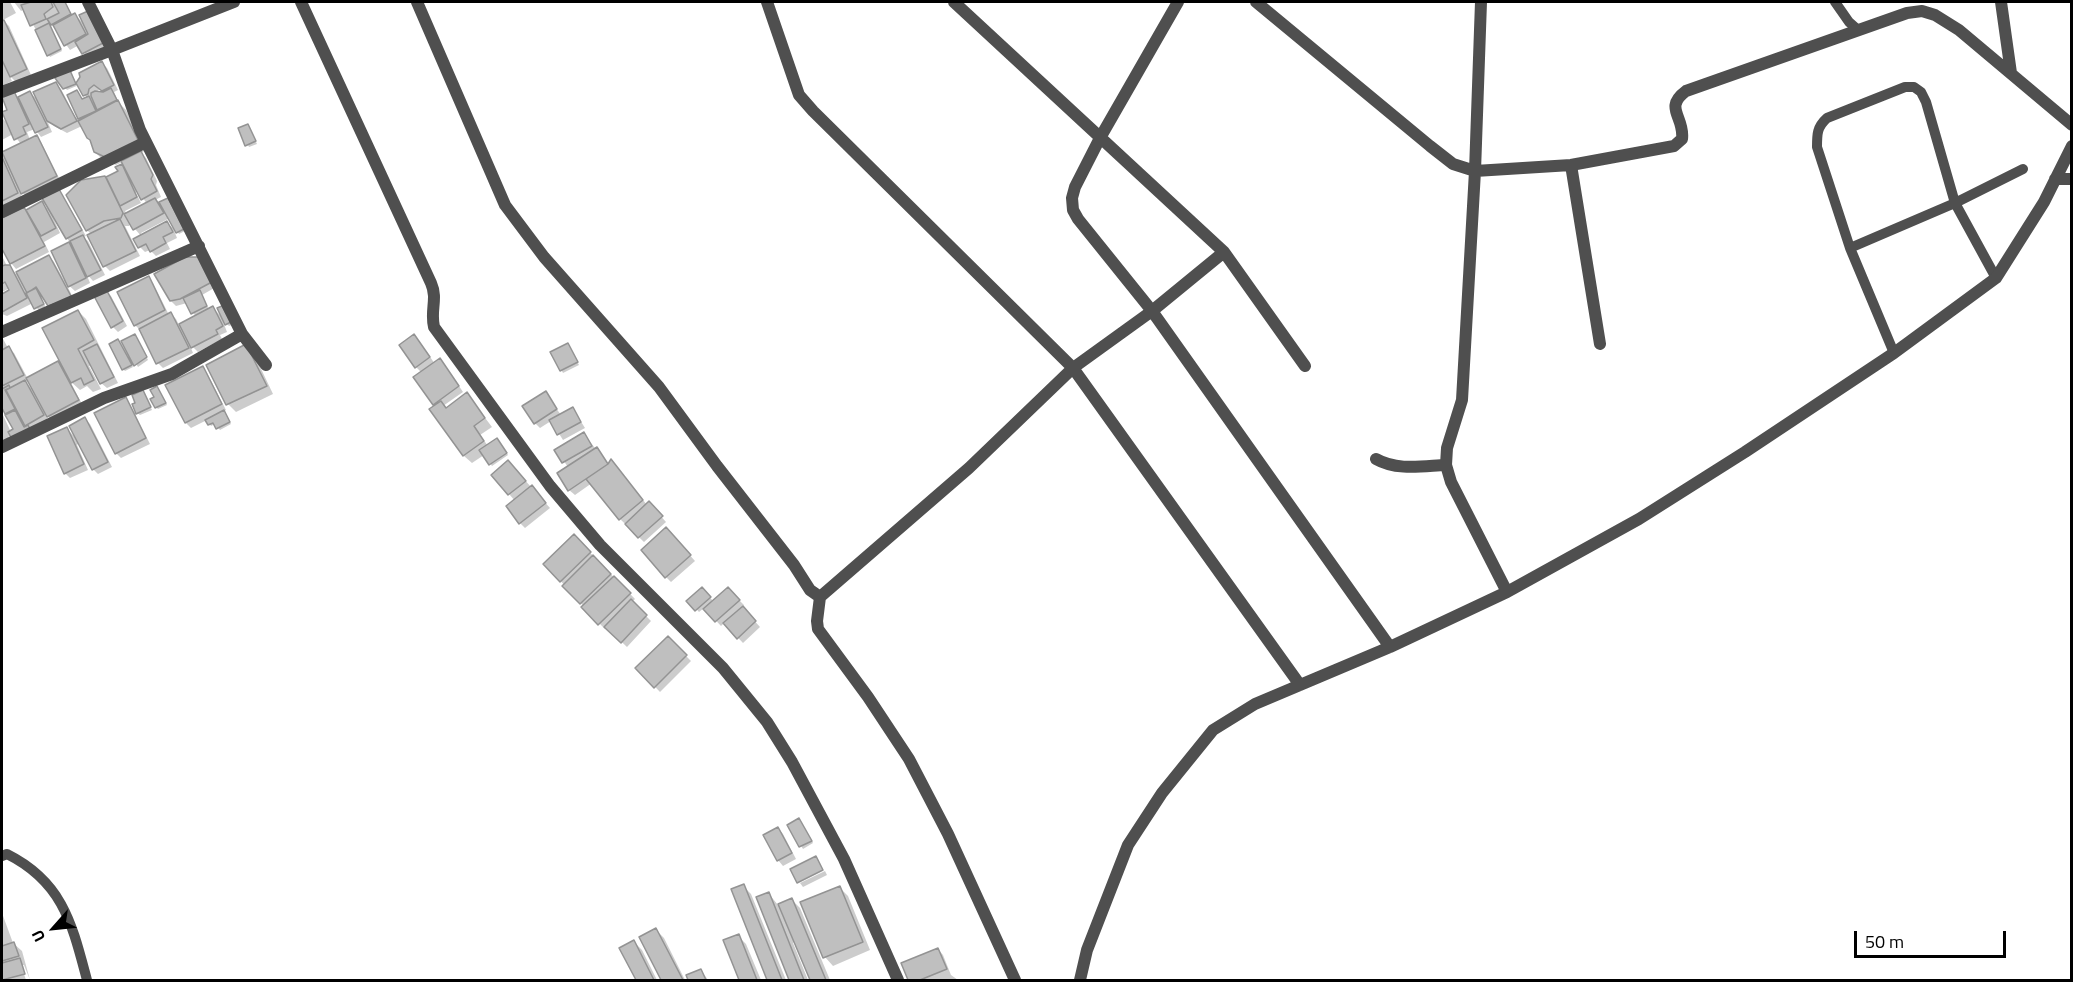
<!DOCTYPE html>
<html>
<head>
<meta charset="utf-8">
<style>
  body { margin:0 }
  #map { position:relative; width:2073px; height:982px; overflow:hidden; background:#fff; font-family:"Titillium Web",sans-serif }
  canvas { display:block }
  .frame { position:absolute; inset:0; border:3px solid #000; pointer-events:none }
  .north { position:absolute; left:24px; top:898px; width:60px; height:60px; -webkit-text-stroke:4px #fff; paint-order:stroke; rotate:243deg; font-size:16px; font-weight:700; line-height:24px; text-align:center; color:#000 }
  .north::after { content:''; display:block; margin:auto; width:21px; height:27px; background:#000; clip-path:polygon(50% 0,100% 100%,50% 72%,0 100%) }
  .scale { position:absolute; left:1854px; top:931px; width:152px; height:27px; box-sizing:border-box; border:3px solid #000; border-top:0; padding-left:8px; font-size:18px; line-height:21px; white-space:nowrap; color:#000; -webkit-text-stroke:4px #fff; paint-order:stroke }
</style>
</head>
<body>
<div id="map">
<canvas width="2073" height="982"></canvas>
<div class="frame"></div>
<div class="north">U</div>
<div class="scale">50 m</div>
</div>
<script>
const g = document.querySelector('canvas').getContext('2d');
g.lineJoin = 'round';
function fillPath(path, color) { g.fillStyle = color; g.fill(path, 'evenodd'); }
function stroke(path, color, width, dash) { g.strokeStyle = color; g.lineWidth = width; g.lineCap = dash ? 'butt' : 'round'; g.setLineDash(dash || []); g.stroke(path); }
fillPath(new Path2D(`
  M2 2H10L16 13 3 20 9 26 31 75 16 82 9 75 12 81 2 86Z
  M14 2H64L72 17 75 15 109 48 88 58 79 45 70 50 51 24 48 25 62 51 50 57 25 9 21 11Z
  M102 63 107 68 118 90 114 92 119 103 126 110 146 150 141 153 146 158 157 181 156 185 161 197 155 200 159 204 168 200 185 231 179 234 170 218 141 233 142 236 167 223 173 228 177 238 167 243 170 249 156 256 150 250 145 252 140 247 135 239 141 236 130 223 129 226H125L140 256 110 271 105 266 89 236 92 235 87 230 106 179 120 172 117 168 130 161 129 159 116 165 103 160 95 152 92 141 82 126 67 133 54 126 46 118 52 132 41 137 35 129 27 132 30 140 36 137 41 142 61 182 28 198 18 188 22 198 2 208V149L3 153 21 144 13 134 2 140V118L9 125V111L13 93 19 98 30 93 38 100 56 84 61 89 76 118 79 117 77 92 84 100 87 98 79 85 67 90 57 78 71 72 77 86 81 77ZM100 89 107 94 96 92ZM137 189 147 204 127 214 125 211 141 203 136 193Z
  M248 126 257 144 249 147 240 129Z
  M58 191 63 196 86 236 83 237 88 241 105 275 93 281 86 273 90 283 75 291 65 282 76 303 40 312 33 303 7 316 2 314V296L11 291 10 288 2 292V256L7 266 10 267 16 274 49 256 54 262 64 280 66 279 68 244 76 252 67 238ZM40 291 50 306 46 308 38 292Z
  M42 203 50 211 60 233 44 242 49 252 16 269 11 263 2 246V220L24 209 27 211Z
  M185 259 216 287 202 295 209 310 213 308 223 318 219 309 232 325 229 326 222 319 227 332 220 335 222 339 198 352 189 343 193 353 163 368 158 363 140 330 135 325 148 278 153 283 169 315 171 314 176 319 179 325 196 317 187 303 176 306 171 301Z
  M106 291 111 296 127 326 118 332 113 327Z
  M78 311 86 319 118 383 107 388 101 383 92 365 89 366 101 389 93 392 87 386 80 390 70 381 83 406 53 422 45 413 48 421 8 437 10 441 2 445V413L11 432 15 429 2 405V337L8 348 14 353 28 379 58 363 65 370ZM29 380 34 391 25 382ZM21 420 28 427 25 428Z
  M137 338 148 360 138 367 123 342Z
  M118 341 133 367 125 371 123 369Z
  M419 341 435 364 445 365 463 392 443 406 447 409 467 394 492 427 480 435 488 446 499 442 508 455 492 466 484 455 472 463 464 456 432 409 436 406 422 373 416 367Z
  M568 345 579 365 563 373 552 352Z
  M254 354 273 394 236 412 228 404 208 365Z
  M202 368 207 373 226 410 223 412 231 424 220 430 215 424 211 426 207 420 191 428 186 423 167 386Z
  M159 390 167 405 158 409 156 407Z
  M143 392 152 410 140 415 136 412Z
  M545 393 561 415 573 409 585 428 563 440 551 421 540 428 535 423Z
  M125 399 130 404 150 444 121 458 116 453Z
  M85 419 90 424 112 467 98 474 93 469 79 443 77 445 88 470 70 478 65 473 67 429 75 437Z
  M584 434 609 466H616L647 505 649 503 666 522 644 542 620 519 592 483 575 495 569 490 568 467 556 450Z
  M513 467 550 508 525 528 520 523 515 501 493 475Z
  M671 534 695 561 671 582 666 577Z
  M574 536 635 599 632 602 651 621 627 647 606 627 605 629 600 624 545 564Z
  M702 589 714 602 733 594 744 605 742 607 760 627 743 643 724 623 721 626 704 608 699 612 689 601Z
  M668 638 691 661 660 692 637 668Z
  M801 822 813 843 803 849 789 826Z
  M778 828 783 834 796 859 783 866 778 860 765 835Z
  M825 871 827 875 803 887 800 883Z
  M743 886 751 894 786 980H769L733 890Z
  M840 888 848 896 870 950 833 966 825 957 802 903Z
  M769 894 778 905 792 900 800 908 830 980H812L795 941 793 943 808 980H791L758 898Z
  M2 913 13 943 22 951 30 980 24 965H21L26 980H2Z
  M656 930 664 938 685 980H663L641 937Z
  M738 936 746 944 761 980H740L725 941Z
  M634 942 642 950 657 980H637L621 948Z
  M938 949 943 955 951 975 958 980H910L903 964Z
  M701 970 708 980H690L688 976Z`), '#0003');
const building = new Path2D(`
  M31 2H51L53 7 44 14 46 19 30 26 21 5Z
  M53 2H65L71 14 51 25 47 19 59 13Z
  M88 11 105 42 82 54 75 42 88 34 79 15Z
  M75 13 86 34 64 46 53 25Z
  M4 20 27 69 10 77 2 60V21Z
  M49 23 61 49 47 56 35 30Z
  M102 61 114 85 102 91 94 85 89 89 88 94 83 96 76 83 80 77 79 73Z
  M69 68 76 84 63 89 55 78 59 72Z
  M56 82 77 121 61 129 47 121 33 92Z
  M111 88 117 100 97 110 91 96V93L95 91 103 92Z
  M77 90 82 99 89 96 96 111 78 119 67 95Z
  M14 91 29 124 23 127 26 134 14 140 2 112 7 110 2 97Z
  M30 91 48 127 35 133 18 97Z
  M118 100 139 142 107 158 94 152 90 140 87 138 78 121Z
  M248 124 256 141 245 146 238 128Z
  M37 135 57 176 21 194 2 152Z
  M141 151 153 175 151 179 157 191 141 200 121 161Z
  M2 157 18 193 2 201Z
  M122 164 137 197 120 206 106 177 118 171 115 167Z
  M105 176 123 213 121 218 104 221 86 231 66 195 81 180Z
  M59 189 82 230 66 239 42 198Z
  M155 198 164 213 133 230 124 214Z
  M168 198 184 229 176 233 159 202Z
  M42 201 56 228 41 236 26 210Z
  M24 207 45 246 10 264 2 249V218Z
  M120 219 136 251 103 267 87 235Z
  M167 221 173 232 163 237 166 243 150 252 146 244 138 248 133 239Z
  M83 235 101 270 87 277 70 241Z
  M69 242 86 278 68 287 51 251Z
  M49 255 72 298 48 306 36 287 27 293 16 272Z
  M185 257H199L212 282 180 299 170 301 154 274Z
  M5 265H10L27 298 2 312V294L9 290 5 282 2 284V266Z
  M149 276 165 310 134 326 117 292Z
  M36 288 44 304 34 309 26 293Z
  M106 289 123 321 111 328 94 296Z
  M200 290 207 306 191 314 183 298Z
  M213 306 223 326 216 330 218 334 191 348 179 324Z
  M222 306 231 322 225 325 217 308Z
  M78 310 94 340 78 349 94 380 84 385 81 378 71 383 42 328Z
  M171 312 189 348 156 364 139 329Z
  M135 334 147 357 134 366 121 341Z
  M414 334 430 357 415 368 399 345Z
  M118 339 132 365 122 370 109 344Z
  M568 343 578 362 560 371 550 352Z
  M97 344 114 377 100 384 83 351Z
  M246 344 267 386 226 405 206 365Z
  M9 346 24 375 2 386V350Z
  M440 358 459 386 433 405 413 377Z
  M58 361 79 400 47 417 26 378Z
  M203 366 222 404 185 423 165 385Z
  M25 380 44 415 25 426 6 390Z
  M9 385 10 388 5 390 15 409 5 414 2 408V389Z
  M157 386 166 403 155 408 150 399 154 397 150 390Z
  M143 390 151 407 136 414 132 404 135 403 132 395Z
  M546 391 557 409 534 424 522 406Z
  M467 392 485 418 474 426 484 441 463 456 429 409 441 401 446 408Z
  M126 397 146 438 115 454 94 413Z
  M573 407 581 422 557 435 549 420Z
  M15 410 24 427 28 425 30 429 12 439 8 432 13 429 5 415Z
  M224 410 230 422 216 429 213 423 208 425 205 420Z
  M85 417 108 462 92 470 69 426Z
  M67 427 84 464 64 474 47 436Z
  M584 432 592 446 562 463 554 450Z
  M497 438 507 453 489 465 479 450Z
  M597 447 608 464 568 491 557 473Z
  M611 459 643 500 619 520 586 479 608 464Z
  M508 460 526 481 508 495 491 475Z
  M532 485 546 503 519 524 506 506Z
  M649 501 663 516 638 538 625 524Z
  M666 527 691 555 665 578 641 550Z
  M574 534 591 552 560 582 543 564Z
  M593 555 611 574 580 604 562 586Z
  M614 576 631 593 598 625 581 607Z
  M702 587 711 597 695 611 686 601Z
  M728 587 740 600 715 622 703 609Z
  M631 599 647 615 621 643 604 627Z
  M743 606 756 621 737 639 723 623Z
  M668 636 687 655 654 688 635 668Z
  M799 818 812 841 799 847 787 825Z
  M778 827 792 853 777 861 763 835Z
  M816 856 823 870 797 883 790 869Z
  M744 884 782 980H767L731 889Z
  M840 886 863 942 823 958 800 902Z
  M769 892 804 980H789L756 897Z
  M792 898 826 980H810L778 904Z
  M656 928 683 980H661L639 937Z
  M739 934 757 980H739L723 940Z
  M634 940 654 980H636L619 948Z
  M14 942 19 956 2 961V946Z
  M938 948 947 969 920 980H908L901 963Z
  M20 958 25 974 2 980V963Z
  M701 969 706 980H688L686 975Z`);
fillPath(building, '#bfbfbf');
stroke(building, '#939393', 1.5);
stroke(new Path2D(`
  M1835 2 1849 22 1858 30
  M1850 248 1955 203 2023 169
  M1894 353 1850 248 1817 147C1817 134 1817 127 1827 118L1905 87H1914L1921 92 1926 102 1955 203 1996 278
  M2 856 7 854C63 882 72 924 87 980`), '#4f4f4f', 10);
stroke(new Path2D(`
  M88 2 112 50 234 2
  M301 2 431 283C438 299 430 310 434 327L550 486 600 545 723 668 767 722 792 762 844 859 898 980
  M417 2 505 205 544 257 659 387 717 466 794 565 810 590 820 597 969 468 1073 368 1152 311 1224 252
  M767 2 799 95 813 111 1073 368 1300 685
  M954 2 1224 252 1305 366
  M1178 2 1100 138 1075 187 1072 198 1073 210 1078 219 1152 311 1390 647
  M1256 2 1430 146 1453 164 1475 171 1571 165 1674 146 1682 139C1685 117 1663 108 1686 91L1907 13 1922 11 1935 15 1959 30 2072 125
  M1481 2 1475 171 1462 400 1447 448 1446 465 1451 482 1507 592
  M2001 2 2011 73
  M2 92 112 50 140 130 242 334 266 365
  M1571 165 1600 344
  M2055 179H2072
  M2 212 146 142
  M2 332 199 246
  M2 447 104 398 172 374 242 334
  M1376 459C1397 471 1423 466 1446 465
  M820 597 817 621 818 629 868 697 909 759 948 834 1015 980
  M1080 980 1087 950 1128 845 1162 793 1213 730 1255 704 1390 647 1507 592 1639 519 1745 452 1894 353 1996 278 2044 202 2072 146`), '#4f4f4f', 12);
</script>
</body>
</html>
